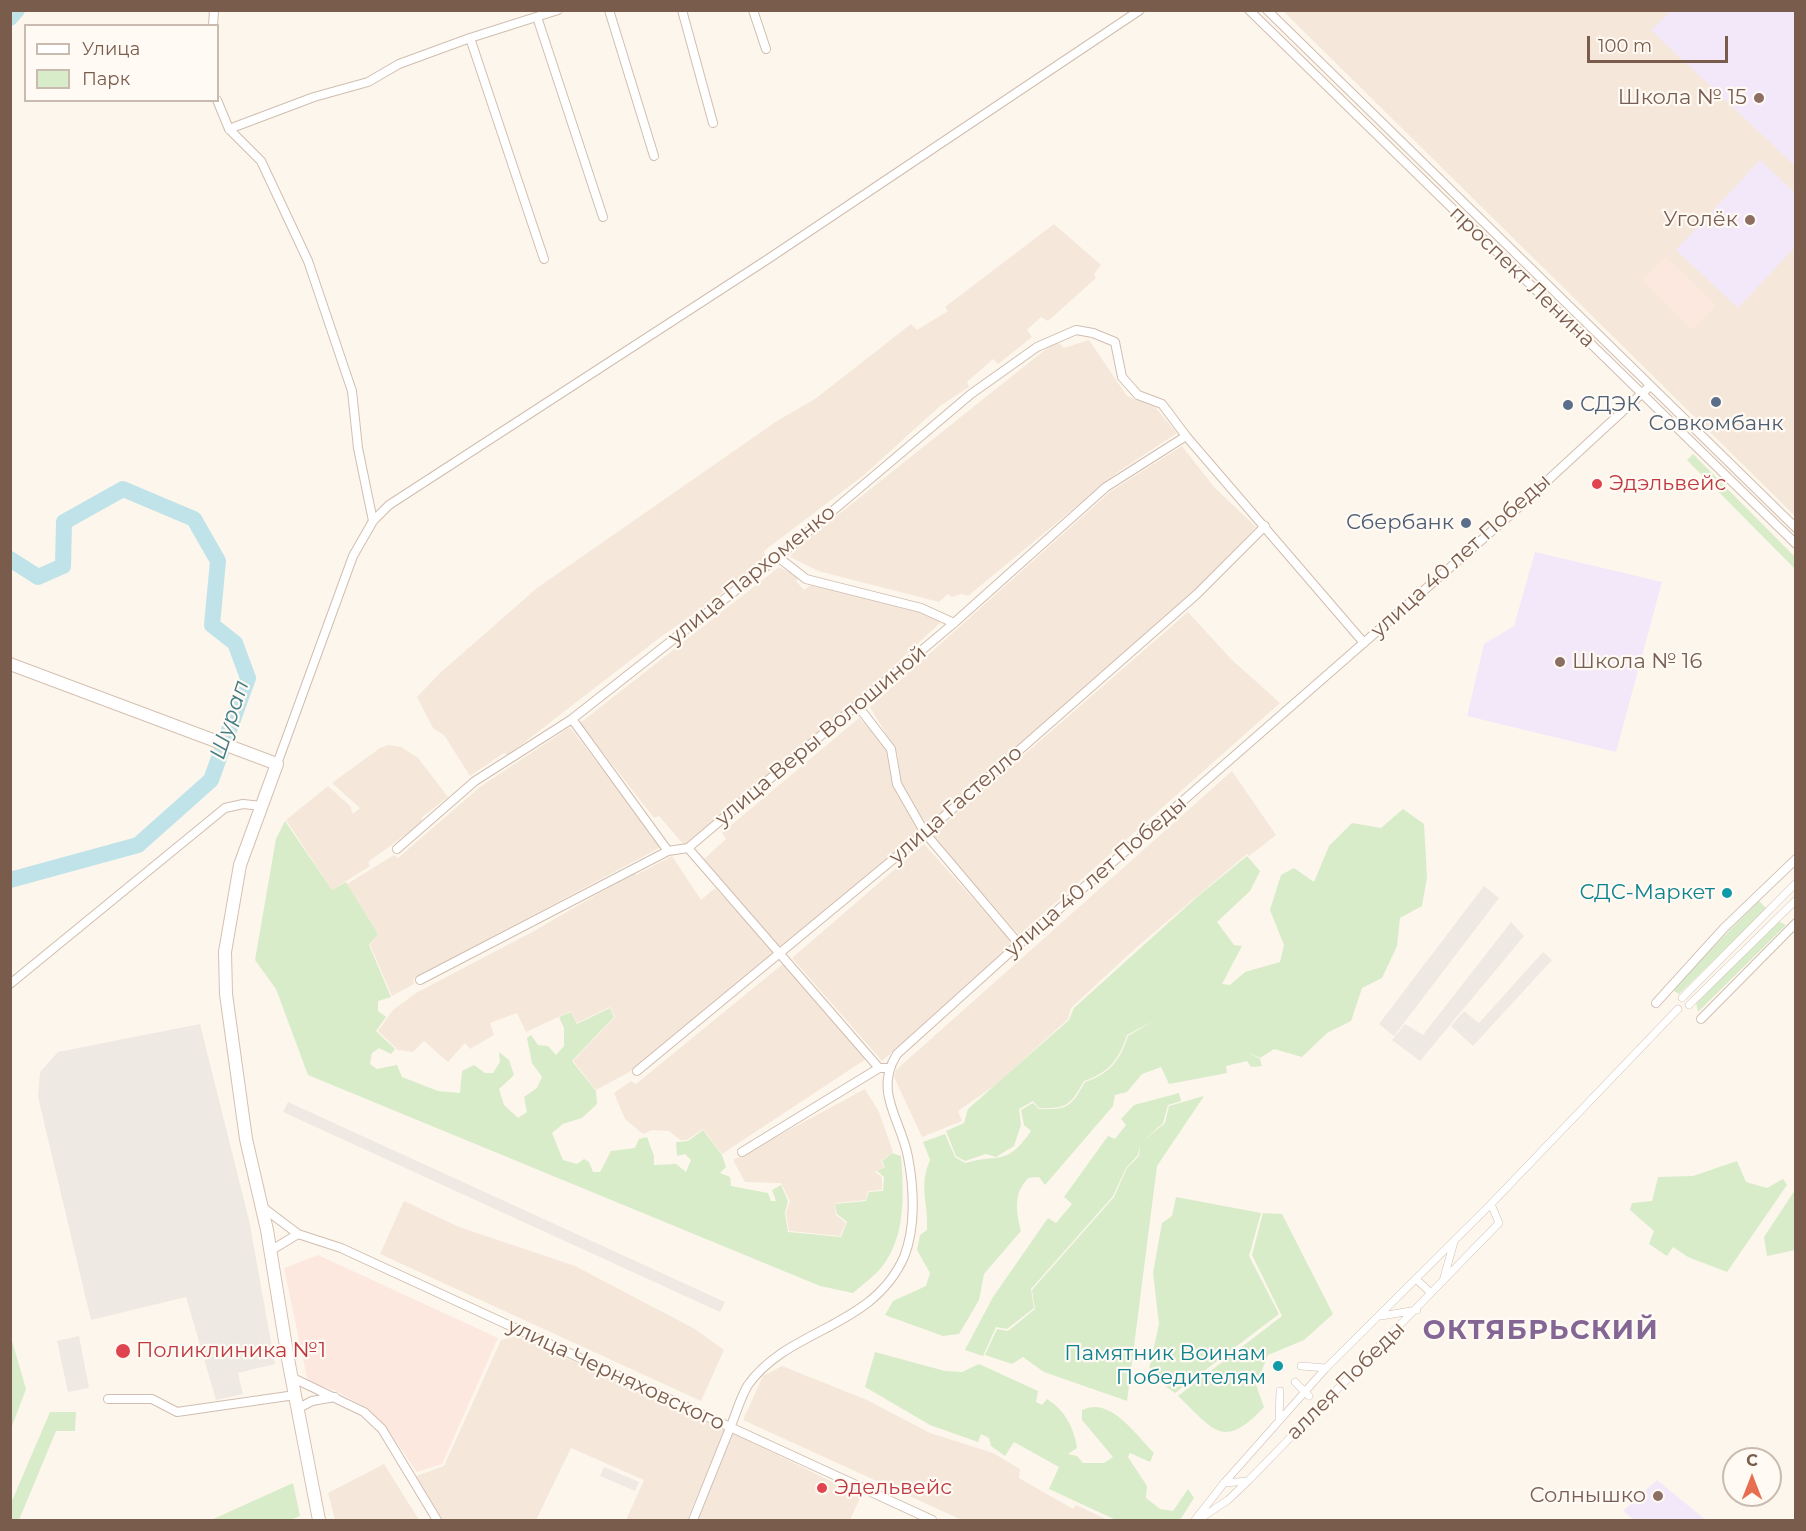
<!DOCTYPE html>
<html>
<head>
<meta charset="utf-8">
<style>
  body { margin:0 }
  #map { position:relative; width:1806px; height:1531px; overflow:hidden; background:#fdf6ec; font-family:Montserrat,sans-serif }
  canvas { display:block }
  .frame { position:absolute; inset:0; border:12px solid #7a5c4d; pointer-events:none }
  .legend { position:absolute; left:24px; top:24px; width:195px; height:78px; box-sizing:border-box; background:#fffaf3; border:2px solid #cabbb1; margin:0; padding:8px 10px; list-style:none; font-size:18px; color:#7a5c4d }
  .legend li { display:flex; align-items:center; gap:12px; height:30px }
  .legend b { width:30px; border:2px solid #cabbb1 }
  .north { position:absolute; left:1722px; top:1447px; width:60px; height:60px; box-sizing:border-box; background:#fffaf3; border:2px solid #cabbb1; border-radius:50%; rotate:0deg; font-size:16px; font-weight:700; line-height:24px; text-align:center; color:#7a5c4d }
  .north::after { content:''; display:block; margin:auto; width:21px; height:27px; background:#e76f51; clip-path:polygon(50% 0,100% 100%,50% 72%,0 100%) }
  .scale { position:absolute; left:1587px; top:36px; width:141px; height:27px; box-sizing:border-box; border:3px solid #7a5c4d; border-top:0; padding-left:8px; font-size:18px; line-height:21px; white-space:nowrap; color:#7a5c4d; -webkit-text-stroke:4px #fffaf3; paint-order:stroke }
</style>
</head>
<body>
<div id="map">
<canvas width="1806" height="1531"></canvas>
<div class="frame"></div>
<ul class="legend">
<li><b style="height:8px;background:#fff"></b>Улица</li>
<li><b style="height:16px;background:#d8ecc9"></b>Парк</li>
</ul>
<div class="north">С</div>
<div class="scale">100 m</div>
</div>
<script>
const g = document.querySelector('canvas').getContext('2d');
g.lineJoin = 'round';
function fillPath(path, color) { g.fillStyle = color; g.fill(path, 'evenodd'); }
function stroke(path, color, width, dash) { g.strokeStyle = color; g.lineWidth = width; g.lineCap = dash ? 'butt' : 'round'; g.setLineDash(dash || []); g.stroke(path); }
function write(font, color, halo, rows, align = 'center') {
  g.font = font + ' Montserrat,sans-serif'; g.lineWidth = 4.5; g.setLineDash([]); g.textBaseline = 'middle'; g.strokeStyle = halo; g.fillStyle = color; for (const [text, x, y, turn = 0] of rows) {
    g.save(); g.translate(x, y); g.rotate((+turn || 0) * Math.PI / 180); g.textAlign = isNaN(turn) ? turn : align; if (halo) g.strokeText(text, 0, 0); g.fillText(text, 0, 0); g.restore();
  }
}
fillPath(new Path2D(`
  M1283 11H1795V516Z
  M1054 224 1101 265 1094 274 1096 278 1048 321 1041 317 1027 330 1032 337 998 364 993 359 967 382 969 387 940 406 864 475 764 551 766 558 711 602 662 636 508 755 504 753 470 776 444 735 433 728 417 697 440 673 537 588 777 421 815 399 911 324 917 330 948 311 945 307Z
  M1089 340 1127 396 1155 407 1177 433 1118 472 968 596 961 594 952 597 948 594 939 602 818 571 790 557 799 546 1056 341 1064 348Z
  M1182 446 1214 487 1256 527 1196 591 927 826 899 781 898 754 870 707 1111 491Z
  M779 567 799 577 796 581 804 590 811 585 910 608 941 622 854 703 684 845 659 816 654 818 580 723Z
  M1188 612 1231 659 1280 703 1019 935 932 835Z
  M859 718 890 749 896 785 920 832 782 950 704 859 726 839 722 833Z
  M570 727 661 847 413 979 414 984 392 996 370 945 378 934 347 884 394 855 398 858 480 787Z
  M388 745 401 747 418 758 448 797 421 818 423 822 368 862 370 866 332 890 286 820 328 786 350 806 353 814 360 808 332 783 380 748Z
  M1232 771 1276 835 1249 856 1247 854 1138 946 1071 1008 1068 1019 998 1083 958 1111 962 1121 922 1137 894 1077 896 1070Z
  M924 844 1013 943 882 1061 792 958Z
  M672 856 701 900 715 888 777 954 633 1070 596 1090 573 1061 615 1017 610 1007 577 1023 571 1011 526 1032 517 1013 490 1023 494 1035 470 1049 465 1043 448 1062 424 1041 413 1052 398 1050 378 1031 393 1010 416 993 534 931 634 873 636 875Z
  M784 963 869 1057 722 1154 703 1129 687 1140H680L669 1131 652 1130 643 1134 625 1119 614 1093 631 1081 636 1084Z
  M865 1089 879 1112 893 1152 881 1161 884 1167 875 1172 882 1177V1190L868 1191 866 1200 835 1203 836 1215 846 1223 840 1236 789 1231 786 1213 790 1201 781 1183 745 1182 733 1160Z
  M404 1201 459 1227 575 1266 695 1329 724 1350 701 1401 380 1254Z
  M517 1336 725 1429 687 1520H626L644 1480 571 1448 536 1520H443L416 1476 444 1466 501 1340Z
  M782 1366 867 1400 930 1433 993 1453 1020 1469 1019 1478 1073 1509 1076 1505 1108 1520H962L743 1420 763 1376Z
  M733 1433 861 1496 850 1520H697Z
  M384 1464 419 1520H335L328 1493Z`), '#f5e8da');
fillPath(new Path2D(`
  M1665 256 1716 305 1693 330 1642 281Z
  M318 1255 498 1338 442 1464 417 1472 386 1427 367 1408 334 1390 308 1383 284 1268Z`), '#fde8e0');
fillPath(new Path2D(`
  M1484 886 1499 898 1394 1036 1379 1024Z
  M1511 922 1524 936 1420 1061 1392 1040 1405 1024 1423 1035Z
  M1543 952 1552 960 1473 1046 1451 1026 1464 1011 1479 1023Z
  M200 1024 249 1220 275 1364 238 1373 243 1394 216 1400 186 1297 91 1320 38 1097 40 1072 58 1052Z
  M288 1102 725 1302 720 1312 283 1112Z
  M79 1336 89 1388 68 1392 57 1341Z
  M604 1467 639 1482 635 1491 600 1476Z`), '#efe9e4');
fillPath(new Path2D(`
  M1671 11H1795V166L1651 30Z
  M1760 160 1795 193V247L1738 308 1676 250Z
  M1535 552 1662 582 1616 752 1467 716 1484 644 1514 626Z
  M1657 1480 1706 1520H1634L1623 1511Z`), '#f3e8fa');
fillPath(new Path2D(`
  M1693 454 1795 557V569L1687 460Z
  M1403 809 1424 824 1427 877 1422 906 1400 918 1397 946 1382 978 1362 988 1351 1021 1327 1033 1302 1057 1274 1049 1260 1058 1245 1051 1260 1059 1262 1066 1251 1067 1247 1061 1226 1066 1227 1073 1169 1084 1161 1067 1142 1074 1127 1092 1115 1095 1113 1106 1045 1185 1039 1177 1028 1178C1013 1195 1016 1210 1021 1231L984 1274 979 1300 959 1334 943 1336 885 1315 893 1301 926 1286 930 1273 917 1250 920 1235 927 1230C929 1204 918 1187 930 1160L923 1142 945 1134 955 1157 965 1163C1000 1153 1006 1167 1031 1131L1024 1125 1021 1110 1033 1103 1039 1109C1068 1110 1071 1107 1085 1082 1110 1074 1120 1060 1128 1036L1155 1020 1127 1035C1119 1059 1109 1073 1084 1081 1070 1105 1068 1109 1039 1108L1033 1101 1019 1109 1021 1125 1014 1146 996 1157 986 1154 965 1161 956 1156 946 1131 964 1123 968 1109 1069 1020 1074 1008 1197 897 1247 856 1260 871 1250 891 1217 922 1234 945 1242 946 1222 984 1230 985 1245 972 1280 962 1284 945 1270 910 1281 875 1294 868 1314 882 1329 846 1352 823 1381 828Z
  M285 821 332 890 346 882 378 934 369 945 391 997 378 1001V1011L386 1017 376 1031 395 1049 391 1054 379 1048 372 1053 370 1064 377 1069 397 1065 402 1077 438 1091 460 1093 462 1071 474 1065 485 1073H493L500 1062 499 1052 509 1060 514 1075 499 1089 504 1105 518 1118 527 1112 524 1097 537 1088 542 1077 532 1063 527 1038 531 1035 538 1045 548 1046 556 1055 564 1046V1028L559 1017 571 1012 577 1024 610 1008 614 1017 572 1061 596 1091 597 1104 582 1118 563 1124 552 1133 563 1160 577 1164 584 1159 589 1162 593 1172H600L611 1151 635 1148 639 1139 647 1137 654 1156V1165L676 1164 686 1172 691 1160 685 1154 677 1156 676 1142 688 1141 703 1130 722 1155 726 1167 720 1173 730 1177 731 1186 768 1193 771 1201H776L772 1190 781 1185 788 1201 785 1213 788 1232 841 1237 847 1222 837 1214 835 1204 866 1201 869 1192 883 1191 884 1177 877 1171 885 1167 882 1161 892 1153 901 1156C904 1193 906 1238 881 1268 873 1277 862 1285 853 1293L820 1286 308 1075 276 989 255 960 276 839Z
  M1759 901 1767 909 1679 994 1671 989Z
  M1778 921 1786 925 1698 1012 1696 1002Z
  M1179 1093 1181 1101 1168 1105 1163 1123 1142 1142 1165 1123 1169 1106 1204 1096 1157 1166 1127 1401 1044 1372 1023 1357 1012 1364 985 1355 997 1329 1008 1331 1035 1309 1032 1290 1114 1197 1127 1168 1139 1156 1140 1144 1138 1155 1126 1168 1113 1196 1031 1289 1034 1308 1007 1329 996 1327 983 1356 965 1350 993 1297 1048 1218 1056 1223 1072 1204 1064 1197 1108 1136 1115 1139 1126 1125 1121 1119 1134 1105Z
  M1737 1161 1746 1182 1767 1188 1783 1179 1787 1185 1727 1272 1688 1257 1673 1247 1667 1256 1649 1244 1654 1231 1630 1210 1632 1203 1652 1201 1658 1177 1693 1176Z
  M1795 1190V1250L1767 1256 1764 1237Z
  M1176 1197 1261 1213 1249 1256 1279 1314 1175 1393 1148 1374 1159 1324 1153 1273 1162 1223 1172 1216Z
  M1263 1213 1282 1214 1333 1314 1304 1340 1268 1355 1256 1385 1264 1407C1223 1451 1214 1430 1178 1396L1282 1316 1252 1255Z
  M10 1334 26 1389 11 1429H10Z
  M875 1352 945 1371 962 1372 979 1364 1038 1391 1036 1402 1042 1405 1047 1399C1065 1410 1074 1428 1077 1448L1068 1454 1077 1456 1083 1463H1104L1113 1457 1082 1420V1410C1110 1396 1136 1435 1154 1453L1150 1462 1130 1453 1128 1457 1147 1486 1146 1498 1160 1509 1173 1511 1188 1489 1194 1498 1180 1520H1116L1049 1489 1059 1467 1014 1442 1005 1456 991 1446 989 1438 981 1434 978 1442 930 1425 865 1387Z
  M50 1412H76L75 1431H56L19 1520H11V1503Z
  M293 1483 300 1516 290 1520H211Z`), '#d8ecc9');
stroke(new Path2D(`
  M10 18 17 10
  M10 559 38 577 63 566 64 522 123 489 194 519 218 561 212 625 235 643 248 678 211 780 138 845 10 880`), '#bfe3e8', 16);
const pedestrian = new Path2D(`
  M1682 998 1796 883
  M1689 1005 1796 900
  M1417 1280 1431 1293
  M1443 1281 1454 1242
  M1381 1316 1417 1310
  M1301 1366 1326 1368
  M1295 1382 1309 1396
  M1279 1419 1280 1391
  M1224 1483 1248 1481
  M1195 1520 1224 1483 1326 1368 1491 1204 1678 1009
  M1198 1520 1228 1500 1248 1481 1499 1223 1491 1204`);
const minor = new Path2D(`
  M609 10 654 156
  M682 10 713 123
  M753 10 766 49
  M1249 10 1796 544
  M1267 10 1796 528
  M537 17 603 217
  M213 26 214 10
  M470 38 544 259
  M217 100 229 129 261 161 308 261 352 391 358 448 373 521
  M229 129 314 97 368 82 399 64 470 38 558 10
  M778 557 806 579 921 608 954 623
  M857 705 891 749 897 784 925 833 1019 944
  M572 719 668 851
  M277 764 353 556 373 521 389 505 768 259 1140 10
  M688 848 879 1068H888
  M397 849 475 781 572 719 778 557 971 394 1037 347 1076 330 1093 333 1115 342 1122 377 1138 395 1162 404 1186 436 1364 643
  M420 980 668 851 688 848 954 623 1106 487 1186 436
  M10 984 225 808 243 804 262 806
  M1656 1003 1724 928 1796 859
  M1701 1019 1796 923
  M637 1071 925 833 1197 594 1265 526
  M742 1152 879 1068
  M261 1206 298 1234
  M270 1251 298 1234 341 1248 932 1520
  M291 1377 364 1412 382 1429 437 1520
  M108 1399H152L177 1412 295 1395
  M297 1409 312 1401 335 1397
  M693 1520C706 1488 719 1455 732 1423 737 1411 741 1396 748 1385 788 1328 872 1329 904 1257 916 1227 914 1188 908 1157 901 1119 873 1092 897 1054L1019 944 1509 516 1650 386`);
const secondary = new Path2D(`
  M10 664 277 764 240 865 225 952 226 994 246 1139 267 1230 288 1359 319 1520`);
stroke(pedestrian, '#d1beb0', 8);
stroke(minor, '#d1beb0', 10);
stroke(secondary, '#d6c0b0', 14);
stroke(pedestrian, '#fff', 7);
stroke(minor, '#fff', 8);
stroke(secondary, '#fff', 12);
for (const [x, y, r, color] of [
  [1759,98,6,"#8d6e63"],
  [1750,220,6,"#8d6e63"],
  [1716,402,6,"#5c6f8a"],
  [1568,405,6,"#5c6f8a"],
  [1597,484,6,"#e0444e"],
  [1466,523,6,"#5c6f8a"],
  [1560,662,6,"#8d6e63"],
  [1727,893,6,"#0f9aa8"],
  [123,1351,8,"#e0444e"],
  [1278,1366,6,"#0f9aa8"],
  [822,1488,6,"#e0444e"],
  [1658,1496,6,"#8d6e63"]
]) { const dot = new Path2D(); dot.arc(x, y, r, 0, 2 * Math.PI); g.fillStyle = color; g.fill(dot); stroke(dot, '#fffaf3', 2); }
write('21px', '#785e54', '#fffaf3', [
  ["Школа № 15",1747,98],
  ["Уголёк",1738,220],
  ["Школа № 16",1572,662,"left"],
  ["Солнышко",1646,1496]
], 'right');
write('21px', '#7a5c4d', '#fffaf3', [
  ["проспект Ленина",1522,277,44],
  ["улица 40 лет Победы",1461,556,-42],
  ["улица Пархоменко",752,575,-39],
  ["улица Веры Волошиной",821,736,-40],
  ["улица Гастелло",956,805,-41],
  ["улица 40 лет Победы",1096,877,-41],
  ["улица Черняховского",616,1375,25],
  ["аллея Победы",1346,1381,-45]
]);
write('21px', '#4e5e75', '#fffaf3', [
  ["СДЭК",1580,405],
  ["Совкомбанк",1716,424,"center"],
  ["Сбербанк",1454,523,"right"]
], 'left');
write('21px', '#be3a42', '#fffaf3', [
  ["Эдэльвейс",1609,484],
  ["Поликлиника №1",136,1351],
  ["Эдельвейс",834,1488]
], 'left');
write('21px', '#0d838f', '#fffaf3', [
  ["СДС-Маркет",1715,893],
  ["Памятник Воинам",1266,1354],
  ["Победителям",1266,1378]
], 'right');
write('italic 22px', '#437c86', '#fffaf3', [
  ["Шурап",230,720,-72]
]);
g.letterSpacing = '1.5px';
write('bold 27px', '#846695', '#fffaf3', [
  ["ОКТЯБРЬСКИЙ",1541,1331]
]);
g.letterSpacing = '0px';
</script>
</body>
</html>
